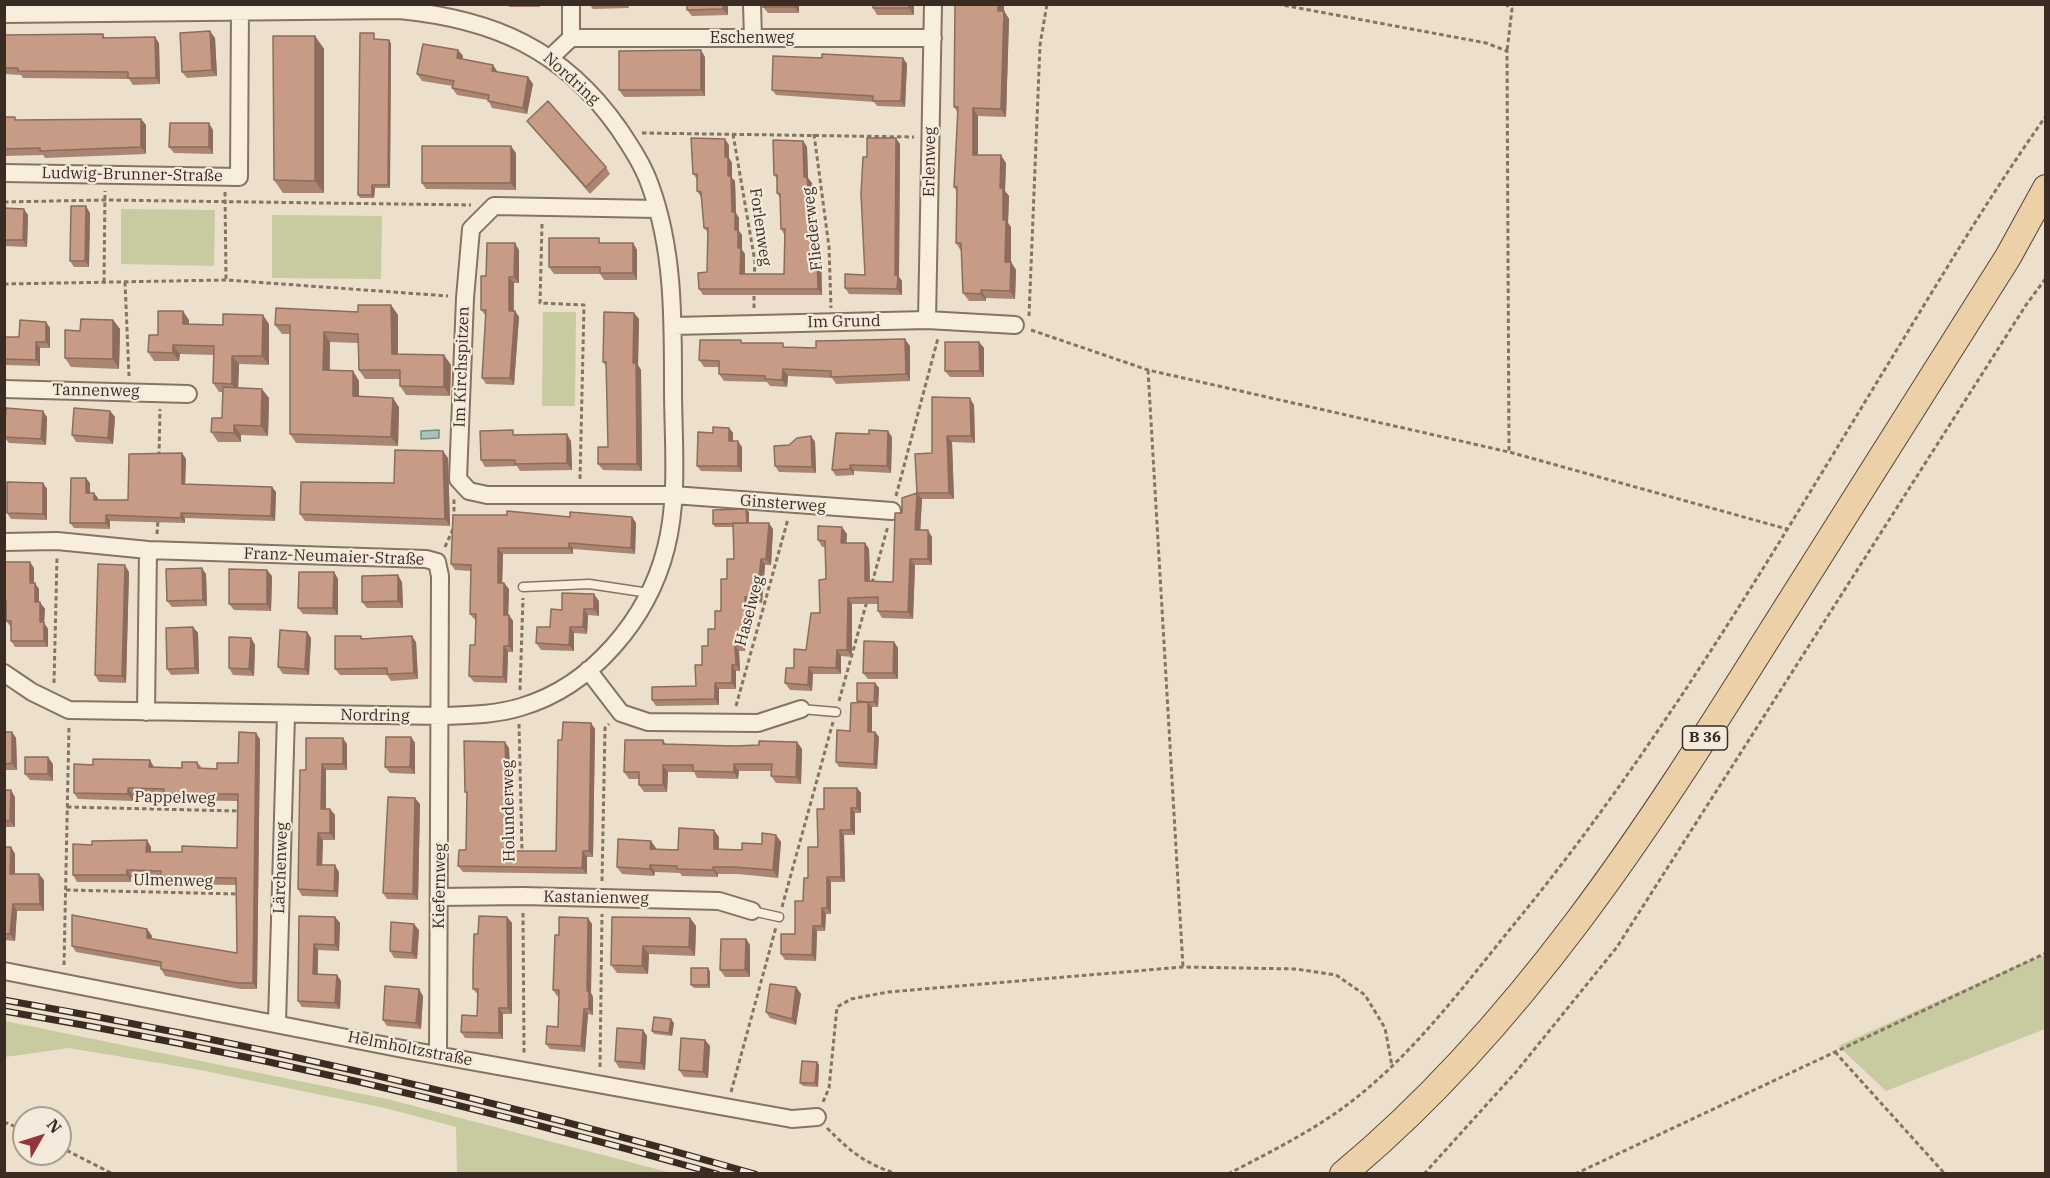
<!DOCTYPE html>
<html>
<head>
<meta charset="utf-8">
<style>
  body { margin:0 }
  #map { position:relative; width:2050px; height:1178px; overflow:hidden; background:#ece0cc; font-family:"IBM Plex Serif",serif }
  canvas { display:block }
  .frame { position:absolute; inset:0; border:6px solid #3a2c23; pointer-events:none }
  .north { position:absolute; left:12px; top:1106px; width:60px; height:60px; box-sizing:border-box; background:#f4eadb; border:2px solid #aa9e91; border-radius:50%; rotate:51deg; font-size:16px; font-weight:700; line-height:24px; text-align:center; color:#3a2c23 }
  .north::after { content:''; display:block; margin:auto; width:21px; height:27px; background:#92353e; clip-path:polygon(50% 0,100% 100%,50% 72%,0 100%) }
</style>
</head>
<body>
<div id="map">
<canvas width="2050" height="1178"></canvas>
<div class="frame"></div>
<div class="north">N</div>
</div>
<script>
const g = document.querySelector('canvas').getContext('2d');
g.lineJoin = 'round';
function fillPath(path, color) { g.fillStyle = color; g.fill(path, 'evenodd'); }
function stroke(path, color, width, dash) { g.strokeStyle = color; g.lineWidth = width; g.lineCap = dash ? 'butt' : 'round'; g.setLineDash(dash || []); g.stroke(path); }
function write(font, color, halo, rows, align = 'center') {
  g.font = font + ' "IBM Plex Serif",serif'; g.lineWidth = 4.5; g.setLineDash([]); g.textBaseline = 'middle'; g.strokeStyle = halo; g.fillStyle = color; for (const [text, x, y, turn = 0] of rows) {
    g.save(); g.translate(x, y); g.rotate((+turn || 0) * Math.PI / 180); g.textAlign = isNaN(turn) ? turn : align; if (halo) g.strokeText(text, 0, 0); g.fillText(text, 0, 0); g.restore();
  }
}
fillPath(new Path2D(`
  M121 209 215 210 214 266 121 264Z
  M272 215 382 216 381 279 272 278Z
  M543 312H576L575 406H542Z
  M2045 955V1029L1886 1091 1838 1046 2020 964Z
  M5 1021 387 1099 672 1173H457L456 1127 385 1108 195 1069 69 1048 5 1057Z`), '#c8caa0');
const water = new Path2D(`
  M439 430V438L421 439V431Z`);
fillPath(water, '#abc1b9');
stroke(water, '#728f86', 1.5);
const service = new Path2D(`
  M523 587 589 584 649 593
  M801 709 836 712
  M752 911 779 917`);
const minor = new Path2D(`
  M752 4 753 38
  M4 14 399 10C493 19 563 49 619 129 631 147 643 165 650 185 674 250 673 320 673 388 673 440 679 497 666 548 648 619 592 686 521 707 495 715 468 715 442 716L69 710 32 692 4 673
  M571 38H933
  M551 57 571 38V4
  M4 173 239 177 240 4
  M657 209 494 206 471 229 465 298 458 479 469 491 487 495H673L892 511
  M927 320 933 4
  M673 326 927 320 1015 325
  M4 389 188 394
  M4 542 57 541 148 550 426 559 437 562 440 576 438 1055
  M588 670 621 713 648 722 758 723 801 709
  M146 712 148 550
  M439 897 523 896 719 901 752 911
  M4 971 403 1049 792 1119 817 1117
  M277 1022 286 715`);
const primary = new Path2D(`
  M1343 1174C1521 1026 1648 829 1770 634 1850 508 1929 382 2008 257L2046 188`);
stroke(service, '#887261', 11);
stroke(minor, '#887261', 20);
stroke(primary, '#564134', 28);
stroke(new Path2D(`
  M1277 4 1486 43 1507 51 1509 452
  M1505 4 1512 9 1507 51
  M642 133 914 137
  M733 134 755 262 754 278
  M814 134 829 247 831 308
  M225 192 226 280
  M4 202 105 200 471 205
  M542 224 540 303 584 305 580 479
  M104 282 105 191
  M125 282 129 376
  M4 284 226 280 448 296
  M754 308V293
  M1029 316 1040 45 1047 4
  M1031 330 1148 370 1509 452 1787 529
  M1148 370 1183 967
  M159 456 160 409
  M896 496 938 338
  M454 519V499
  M157 534 158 520
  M445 547 453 529
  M872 583 888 526
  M54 683 57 558
  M520 690 523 598
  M839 701 867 601
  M736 706 788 519
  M519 724 522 852
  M67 807 239 811
  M602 881 605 728 609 724
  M66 890 238 894
  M782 907 833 722
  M523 913 524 1053
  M64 965 69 726
  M1835 1052 1945 1174
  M600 1067 602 914
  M731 1092 776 927
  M823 1102 829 1088 837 1007 851 999 888 992 1183 967 1296 969 1336 975 1365 995 1385 1028 1392 1066
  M4 1122 24 1130
  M827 1128C851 1152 864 1163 897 1174
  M60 1147 113 1174
  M1228 1174C1272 1151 1317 1129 1356 1098 1420 1047 1469 979 1520 917 1664 740 1778 544 1896 351 1945 271 1992 192 2046 116
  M1424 1174 1516 1072 1617 947 2026 305 2046 278
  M1575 1174 2046 953`), '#887261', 3, [4.5, 3]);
stroke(service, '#f7eede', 8);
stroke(minor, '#f7eede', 16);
stroke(primary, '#ebd0a8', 26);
const rail = new Path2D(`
  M4 1000C258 1044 508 1103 755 1174
  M4 1011C245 1052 482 1107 717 1174`);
stroke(rail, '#3a2c23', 7);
stroke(rail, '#f4eadb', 4.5, [14]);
fillPath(new Path2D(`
  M507 4H540V7H509Z
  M589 4H628L629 8 593 9Z
  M687 4H728V15L692 16 687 10Z
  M763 4H799V13H768L763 7Z
  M873 4H914V15H877L873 8Z
  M1004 11 1009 19 1006 117 978 116V155L1006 163 1005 191 1009 196 1008 223 1011 227V262L1016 270 1015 299 986 298V301H969L963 293 961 251 956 243 957 192 954 187 958 113 954 107Z
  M103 34 105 38 159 43 160 84 133 85 129 79 23 78 21 75 4 74V35Z
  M315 36 324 49V193H283L274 180Z
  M376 37V39L391 43 390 188H375L374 198H360L358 195Z
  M215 38 217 76 187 78 182 72Z
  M458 50 463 56 462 59 497 72 528 77 533 84 527 114 492 108 488 100 457 95 452 88 453 86 422 81 417 74Z
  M705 57V96L624 97 619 90Z
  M822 58H903L907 64 905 107 877 106 874 102 776 95 772 90Z
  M4 117 17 120 141 119 146 125V154L45 158 43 155 4 156Z
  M527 121 606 167 610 174 590 194 532 127Z
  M213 130V154L174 153 169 147Z
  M803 141 807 147 808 178 812 183 813 202V232L817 236 816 251 821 257 822 295H703L699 289 707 272 708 233 704 228 701 197 697 191V179L693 174 729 145V158L732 163V178L735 181 736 213 739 218V231L742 235V250L745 254V274H784V234L781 229 780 198 777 193V179L774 175Z
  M900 144 899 277 902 281V295L849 294 845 288 865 275 867 157Z
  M516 153V190L426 189 422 183Z
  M4 208 28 215 27 247 4 246Z
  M90 213 89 267H74L70 261Z
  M602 243H633L637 250V280H604L600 274H554L549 267Z
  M519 250V283H514V311H515L519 317 514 385 486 384 482 378 486 316 481 310 486 276Z
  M391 305 398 315V355H444L451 365 450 396 406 395 400 386V379H365L359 370 358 343 330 342V370L353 371 359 381V396L399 407 398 446 296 443 290 434V334H282L275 325 358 312Z
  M634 313 639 319 638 365 641 370 642 471 603 470 598 464 608 447 607 367 603 362Z
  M113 320 120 329 119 369 71 367 65 358Z
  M189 320V324L223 325 269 324V365L239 364 238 388 269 398 268 436 241 435V442H218L211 432 222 418 223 392H219L213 383 214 355 180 354 179 361H154L148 352 158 335Z
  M46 322 50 328V348H40V366L4 365V337H19Z
  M979 342 984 348V377H950L945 371Z
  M743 343 786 347 816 348 910 346V381L836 384 832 378 788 376 787 387 770 386 767 382 724 381 719 374V367H704L699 360Z
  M974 405 975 443 952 442 954 499H922L920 530 932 537V565H915L913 619 882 618 878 611V604H852V657L841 656V674H813L812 691 790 690 785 683 794 668 806 650 820 613 826 579 825 547H822L818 540 847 534 846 543H865L869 549 870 581 893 582 902 513 917 493 932 453Z
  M110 411 115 417 113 444 76 442 72 435Z
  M47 417 46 445 9 443 4 437Z
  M729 428 733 433V441L742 447V472L701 471 697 466 713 433Z
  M517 435 571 441 572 470 520 471 517 466 485 467 481 460Z
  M811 436 815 442 816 473 779 472 775 466 789 445Z
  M892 437 891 473 854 471V475L836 476 832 470Z
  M182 453 186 459 185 484 272 487 276 492 275 521 185 518V523L110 521V529L74 528 70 523 90 483V493L98 498V500H128Z
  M448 458 450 526 305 521 300 514 394 483Z
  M43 483 47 489V520L11 519 7 513Z
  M749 512V523L773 529 771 565H765L762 603H750V634H745V651H739L740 671H736V689H719V705L656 706 652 700 696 686 708 646 721 611 727 579 734 559 733 527H715L713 524Z
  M570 517H632L636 523 635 554 573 549V554H503L502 583H504L509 589 508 615H509L513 621V652H508L507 683 474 682 469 676 475 645 476 619H474L470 614 471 571 455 570 451 564Z
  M4 562 34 568V583L39 589V602L45 609 44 623 48 629V647H15L11 641V627L6 621V607L4 606Z
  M129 572 126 683 99 682 95 675Z
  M334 572 338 579V615L303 614 298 608Z
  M206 574 207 606 172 607 167 601Z
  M272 576 271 611 234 610 229 604Z
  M402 582 403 608H367L362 602Z
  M599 601V616L588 615 587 634 574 633V651L541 650 536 643 550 627 562 610Z
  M193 627 198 633 199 674 171 675 167 669Z
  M307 632 311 638 309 675 283 674 278 667Z
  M361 636 363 639 416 642 418 679 391 681 387 675H340L335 669Z
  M251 638 255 645 254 676 233 675 229 668Z
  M894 642 898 648V679H868L863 673Z
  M875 683 879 688 878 707H872V732H875L879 737 877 769 839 767 836 762 850 731 858 702 857 701Z
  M591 723 595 729 593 857H587V874L463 872 458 866 466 850 467 795 465 792 509 748 511 799 508 851H556L562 740Z
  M4 732H12L16 738 17 770H4Z
  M411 737 415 743V774L390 773 385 767Z
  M260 739 257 989H241L165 976 161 969V967L76 952 72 946 147 929 152 936 151 939 237 953 236 885 166 884 161 877H131V882H77L73 875 151 847V852H182L237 848V801L168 800 165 795H133V801L78 799 74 793 154 767 182 768 197 762 202 768 217 769 238 763Z
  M663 740 666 744 735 746 759 745 797 742 802 749 801 784 776 783 771 776V771H739L738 779 697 778 694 772H668L667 792H644L639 785V779H629L624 772Z
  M347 744V770H326V809H330L335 815V840H323L322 865 339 872 338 897 302 896 298 889 306 770Z
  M53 764V781L30 780 25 774Z
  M857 788 861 793V813H855V835H844L845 882H831V914H826L825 931H817L816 961 785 960 781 954 795 934 803 901 808 878 818 847 824 809Z
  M4 790 15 797V827H4Z
  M420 804 418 900 387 899 383 893Z
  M776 835 781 842 778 878 738 874H718V877L682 876 680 873 655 872 654 876 622 874 617 867 656 848 655 849 678 850 719 837V849L742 850 762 844Z
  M4 847H11L15 854V874L44 880V911H17L15 941 4 940Z
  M299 916 335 917 340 923 339 951 318 950V974L337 975 341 981 340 1009 302 1007 298 1001Z
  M507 917 512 923V1014H503V1039L465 1038 461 1032 477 1016 478 995 473 989 478 934Z
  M690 918 696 926 695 956 649 954 648 974 617 973 611 965Z
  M592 924 591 993 593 997V1015L588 1014 585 1052 550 1049 546 1044 558 1027V996H557L553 990 559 935Z
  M419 930 417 959 394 958 390 951Z
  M746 939 750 945V977H725L720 970Z
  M710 971V988H694L691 985Z
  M796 987 801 994 796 1025 770 1018 766 1012Z
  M423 996 421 1029 387 1026 383 1020Z
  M674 1023 672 1036 654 1034 652 1031Z
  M643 1030 647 1036 645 1070 619 1068 615 1061Z
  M705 1040 710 1046 708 1078 684 1077 679 1070Z
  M817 1062 819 1065 818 1087 803 1086 800 1083Z`), '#ab8572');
fillPath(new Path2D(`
  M723 4H728V15L723 9Z
  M795 4H799V13L795 7Z
  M909 4H914V15L909 8Z
  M998 4H1004V18L998 11Z
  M1004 11 1009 19 1006 117 1001 109Z
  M210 31 215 38 217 76 212 70Z
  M315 36 324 49V193L315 181Z
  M155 37 159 43 160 84 156 78Z
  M389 40 391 43 390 188 388 185Z
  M458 50 463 56 461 65 457 58Z
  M701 50 705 57V96L701 90Z
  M903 58 907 64 905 107 901 101Z
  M493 65 497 71 496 77 492 71Z
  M528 77 533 84 527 114 523 108Z
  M973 108 978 116V162L973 155Z
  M141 119 146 125V154L141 147Z
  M209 123 213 130V154L209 147Z
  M896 138 900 144 899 277 902 281V295L897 289 895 275Z
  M725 139 729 145V158L732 163V178L735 181 736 213 739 218V231L742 235V250L745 254V280L740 274 738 248 732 212 728 176 725 157Z
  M803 141 807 147 808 178 812 183 813 202V232L817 236 816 257 812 251 809 230 804 177Z
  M511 146 516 153V190L511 183Z
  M1001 155 1006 163 1005 191 1009 196 1008 223 1011 227V262L1016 270 1015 299 1010 291 1005 262 1000 188Z
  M372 185 375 188 374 198 372 195Z
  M86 206 90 213 89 267 85 261Z
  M24 209 28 215 27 247 23 240Z
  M515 243 519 250V283L514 277Z
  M633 243 637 250V280L633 273Z
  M817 251 821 257 822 295 818 289Z
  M509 277 514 283 513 317 509 311Z
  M981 290 986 298V301L981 294Z
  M391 305 398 315V364L392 354Z
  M183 311 189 320V333L183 324Z
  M515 311 519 317 514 385 510 378Z
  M634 313 639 319 638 365 641 370 642 471 637 464 633 363Z
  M263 315 269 324V365L262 356Z
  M113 320 120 329 119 369 113 359Z
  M46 322 50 328V348L46 342Z
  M324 332 330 342 329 379 323 370Z
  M905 339 910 346V381L906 374Z
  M36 342 40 348V366L36 360Z
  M979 342 984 348V377L980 371Z
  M173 345 180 354 179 361 173 353Z
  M444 355 451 365 450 396 444 387Z
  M232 356 239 364 238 393 232 384Z
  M783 369 788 376 787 387 782 380Z
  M353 371 359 381V406L353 396Z
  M262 389 269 398 268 436 261 426Z
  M393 398 399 407 398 446 391 437Z
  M970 398 974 405 975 443 971 436Z
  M43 411 47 417 46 445 41 439Z
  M110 411 115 417 113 444 108 438Z
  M234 425 241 435V442L234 433Z
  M729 428 733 433V446L729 441Z
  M888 431 892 437 891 473 887 466Z
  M567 434 571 441 572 470 567 463Z
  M811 436 815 442 816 473 812 467Z
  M947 436 952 442 954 499 949 493Z
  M738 441 742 447V472L738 466Z
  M443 451 448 458 450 526 445 519Z
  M182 453 186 459 185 489 182 484Z
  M850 465 854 471V475L850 469Z
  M86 478 90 483V499L86 493Z
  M43 483 47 489V520L43 514Z
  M272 487 276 492 275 521 271 516Z
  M94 493 98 498V506L94 500Z
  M917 493 922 499 920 537 915 530Z
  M746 509 749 512V527L747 523Z
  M181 513 185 518V523L181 518Z
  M106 515 110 521V529L106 523Z
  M632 517 636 523 635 554 631 548Z
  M769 523 773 529 771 565 766 559Z
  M842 527 847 534 846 549 841 543Z
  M928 530 932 537V565L928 559Z
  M569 543 573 549V554L569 548Z
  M865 543 869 549 870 588 865 581Z
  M498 548 503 554 502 589 498 583Z
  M761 559 765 565 762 603 757 597Z
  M910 559 915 565 913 619 908 612Z
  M30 562 34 568V589L30 583Z
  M125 565 129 572 126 683 122 676Z
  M202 568 206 574 207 606 203 600Z
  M267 570 272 576 271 611 267 604Z
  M334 572 338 579V615L333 608Z
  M398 575 402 582 403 608 398 601Z
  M35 583 39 589V609L35 602Z
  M504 583 509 589 508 621 504 615Z
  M594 594 599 601V616L594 609Z
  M745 597 750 603V634L746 628Z
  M848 598 852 604V657L847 650Z
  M40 602 45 609 44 623 48 629V647L44 641 40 622Z
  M584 609 588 615 587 634 583 627Z
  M509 615 513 621V652L509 646Z
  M193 627 198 633 199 674 195 668Z
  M570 627 574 633V651L569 645Z
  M741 628 745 634V651L741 645Z
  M307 632 311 638 309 675 305 669Z
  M412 636 416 642 418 679 414 673Z
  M251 638 255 645 254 676 249 669Z
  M894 642 898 648V679L893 673Z
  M504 646 508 652 507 683 503 677Z
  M735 646 739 651 740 671 736 665Z
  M837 650 841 656V674L836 668Z
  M732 665 736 671V689L732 683Z
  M809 667 813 674 812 691 808 685Z
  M715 683 719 689V705L715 699Z
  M875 683 879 688 878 707 874 702Z
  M868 702 872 707V737L868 732Z
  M591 723 595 729 593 857 589 851Z
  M12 732 16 738 17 770 12 763Z
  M875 732 879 737 877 769 874 764Z
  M256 733 260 739 257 989 253 983Z
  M411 737 415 743V774L410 767Z
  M343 738 347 744V770L343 764Z
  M505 742 509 748 511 799 508 857 504 851Z
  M797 742 802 749 801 784 796 777Z
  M48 757 53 764V781L48 774Z
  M150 760 154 767V773L149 767Z
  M322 764 326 770V815L321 809Z
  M734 764 739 771 738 779 734 772Z
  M663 765 668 772 667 792 663 785Z
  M128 788 133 795V801L128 794Z
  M857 788 861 793V813L857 808Z
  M11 790 15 797V827L10 821Z
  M415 798 420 804 418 900 413 894Z
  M851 808 855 813V835L851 830Z
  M330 809 335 815V840L330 833Z
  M714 830 719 837 718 856 714 849Z
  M840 830 844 835 845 882 841 877Z
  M318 833 323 840 322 871 317 865Z
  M776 835 781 842 778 878 773 870Z
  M147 840 151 847V858L146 852Z
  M651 841 656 848 655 856 650 849Z
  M11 847 15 854V880L10 874Z
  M583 851 587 857V874L582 868Z
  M335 865 339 872 338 897 334 891Z
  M650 865 655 872 654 876 650 869Z
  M713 867 718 874V877L713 870Z
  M127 870 131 877V882L127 875Z
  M39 874 44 880V911L40 904Z
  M827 877 831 882V914L827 908Z
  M13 904 17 911 15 941 10 934Z
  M822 908 826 914 825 931 822 926Z
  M335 917 340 923 339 951 335 945Z
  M507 917 512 923V1014L508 1008Z
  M588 918 592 924 591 993 593 997V1015L589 1009 587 991Z
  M690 918 696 926 695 956 689 947Z
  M414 924 419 930 417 959 412 953Z
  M813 926 817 931 816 961 812 955Z
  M147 929 152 936 151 945 147 938Z
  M746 939 750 945V977L745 970Z
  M314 944 318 950 317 980 313 974Z
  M643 946 649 954 648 974 642 966Z
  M708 968 710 971V988L708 985Z
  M337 975 341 981 340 1009 335 1003Z
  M796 987 801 994 796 1025 792 1019Z
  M419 989 423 996 421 1029 416 1023Z
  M499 1008 503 1014V1039L499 1033Z
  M584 1009 588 1014 585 1052 581 1046Z
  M671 1019 674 1023 672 1036 669 1033Z
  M643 1030 647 1036 645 1070 641 1063Z
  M705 1040 710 1046 708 1078 703 1072Z
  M817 1062 819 1065 818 1087 815 1083Z`), '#8b6c5d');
const building = new Path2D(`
  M687 4H723V9L687 10Z
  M763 4H795V7H763Z
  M873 4H909V8H873Z
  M955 4H998V11H1004L1001 109 973 108V155H1001L1000 188H1003V220H1006L1005 262H1011L1010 291 981 290V294L963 293 961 243H956L957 187H954L958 107H954Z
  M210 31 212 70 182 72 180 33Z
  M360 33H374V39L389 40 388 185H372V195H358Z
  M103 34V38L155 37 156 78H128V72L18 71V68H4V35Z
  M273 36H315V181L274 180Z
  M423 44 458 50 457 58 493 65 492 71 528 77 523 108 488 101 489 95 452 88 454 81 417 74Z
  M701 50V90H619V51Z
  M822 54 903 58 901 101H873V96L772 90 773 56 822 58Z
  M548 101 606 167 586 187 527 121Z
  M4 117H15V120L141 119V147L40 151V148L4 149Z
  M170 123H209V147H169Z
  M691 138 725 139V157H728V176H731L732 212H735V230H738V248H741L740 274H784L785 229H781L780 194 777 193V175H774L773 140 803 141 804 177H807L809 196V230H812V251H817L818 289H699L698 273 707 272 708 228H704L701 192 697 191V174H693Z
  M867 138H896L895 275H898L897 289 845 288V274L865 275 861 194 863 157H867Z
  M422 146H511V183H422Z
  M71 206H86L85 261H70Z
  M4 208 24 209 23 240H4Z
  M549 238H599V243H633V273H600V267H549Z
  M487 243H515L514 277H509V311H515L510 378H482L486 310H481V276H486Z
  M358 305H391L392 354 444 355V387L400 386V370H359L358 334 324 332 323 370 353 371V396L393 398 391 437 290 434V325H275L276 308 358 312Z
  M158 311H183V324L223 325V314L263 315 262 356H232V384L213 383 214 346 173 345V353L148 352 149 335H158Z
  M604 312 634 313 633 363H636L637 464H598V447H608L606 362H603Z
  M81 319 113 320V359L65 358V330L80 331Z
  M20 320 46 322V342H36V360L4 359V337H19Z
  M905 339 906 374 831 377V371L783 369 782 380 765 379V376L719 374V361L699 360 700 340H741V343H783V347L816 348V341Z
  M945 342H979L980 371H945Z
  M223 387 262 389 261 426 234 425V433L211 432 212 418H222Z
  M932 397 970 398 971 436H947L949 493H917L915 530H928V559H910L908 612 878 611V597L848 598 847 650H837L836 668 809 667 808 685 785 683 786 668H794V649L806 650 811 613H820L819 580 826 579 825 541 818 540V526L842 527 841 543H865V581L893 582 895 513H902V498L917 493 915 454 932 453Z
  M6 408 43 411 41 439 4 437Z
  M74 408 110 411 108 438 72 435Z
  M713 427 729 428V441H738V466H697L698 432 713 433Z
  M513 430V435L567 434V463L515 464V460H481L480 431Z
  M869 430 888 431 887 466 850 465V469L832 470 836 433 869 434Z
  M811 436 812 467 775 466 774 446 789 445 797 438Z
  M395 450 443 451 445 519 300 514 301 482 394 483Z
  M182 453V484L272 487 271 516 181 513V518L106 515V523H70L71 478H86V493H94V500H128L129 454Z
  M7 482 43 483V514L7 513Z
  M746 509 747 523 713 524V510Z
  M507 511 570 517V512L632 517 631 548 569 543V548H498V583H504V615H509V646H504L503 677 469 676 470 645H475L476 614H470L471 565 451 564 453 515H507Z
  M733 523H769L766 559H761L757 597H745L746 628H741V645L735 646 736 665H732V683H715V699L652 700V687L696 686 695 665H702V646H708V629H715V611H721V579H727V559H734Z
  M4 562H30V583H35V602H40V622H44V641H11V621H6V601H4Z
  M98 564 125 565 122 676 95 675Z
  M202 568 203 600 167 601 166 569Z
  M229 569 267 570V604H229Z
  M299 572H334L333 608H298Z
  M398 575V601L362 602V576Z
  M562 593 594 594V609H584L583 627H570L569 645 536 643 537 627H550L551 609 562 610Z
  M193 627 195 668 167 669 166 628Z
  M280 630 307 632 305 669 278 667Z
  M335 636H361V639L412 636 414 673 387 674V668L335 669Z
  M229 637 251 638 249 669 229 668Z
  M864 641 894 642 893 673H863Z
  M857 683H875L874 702H868V732H875L874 764 836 762 837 730 850 731 851 703 868 702 857 701Z
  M563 722 591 723 589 851H583L582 868 458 866 459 850H466L467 792H465L464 741 505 742 507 793 504 851H556L558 740H562Z
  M4 732H12V763L4 764Z
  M239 732 256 733 253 983H237L161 969V962L72 946V915L147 929V938L237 953 236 878 161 877V871L127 870V875H73V844L92 845V841L147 840 146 852H182V846L237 848 238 794H164V789L128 788V794L74 793V764L93 765V759L150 760 149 767 182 768V762H197L198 768 217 769V763H238Z
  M386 737H411L410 767H385Z
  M306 738H343V764H322L321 809H330V833H318L317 865H335L334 891 298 889 300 770H306Z
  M625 740H663V744L735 746 759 745V741L797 742 796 777 771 776 772 764H734V772L693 771V765H663V785H639V772H624Z
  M25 757H48V774H25Z
  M824 788H857V808H851V830H840L841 877H827V908H822V926H813L812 955 781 954V934H795V901H803L804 878H808V847H818L817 809H824Z
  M4 790H11L10 821H4Z
  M388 797 415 798 413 894 383 893Z
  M679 828 714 830V849L742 850V843L762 844V833L776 835 773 870 733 867H713V870L677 869V866L650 865V869L617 867 618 839 651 841 650 849 678 850Z
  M4 847H11L10 874H39L40 904H13L10 934H4Z
  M299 916 335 917V945L314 944 313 974 337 975 335 1003 298 1001Z
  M479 916 507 917 508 1008H499V1033L461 1032 462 1015 477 1016 478 989H473V972L474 934H478Z
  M559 917 588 918 587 991H589V1009H584L581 1046 546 1044 547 1026 558 1027 559 990H553L555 935H559Z
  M612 917 690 918 689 947 643 946 642 966 611 965Z
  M391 922 414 924 412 953 390 951Z
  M721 939H746L745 970H720Z
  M691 968H708V985H691Z
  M770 984 796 987 792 1019 766 1012Z
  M385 986 419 989 416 1023 383 1020Z
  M654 1017 671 1019 669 1033 652 1031Z
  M617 1028 643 1030 641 1063 615 1061Z
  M681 1038 705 1040 703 1072 679 1070Z
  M802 1061 817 1062 815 1083H800Z`);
fillPath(building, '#c79b85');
stroke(building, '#8b6c5d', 1.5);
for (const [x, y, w] of [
  [1705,738,45]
]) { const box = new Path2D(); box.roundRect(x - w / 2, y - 12, w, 24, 4.5); g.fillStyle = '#f4eadb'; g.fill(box); stroke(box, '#3a2c23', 1.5); }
write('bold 15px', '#3a2c23', null, [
  ["B 36",1705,738]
]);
write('16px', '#3a2c23', '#f4eadb', [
  ["Eschenweg",752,38],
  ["Nordring",571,79,42],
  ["Erlenweg",930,162,-89],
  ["Ludwig-Brunner-Straße",132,175,1],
  ["Forlenweg",760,227,82],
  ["Fliederweg",813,229,-96],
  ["Im Grund",844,322,-1],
  ["Im Kirchspitzen",462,367,-88],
  ["Tannenweg",96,391,1],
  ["Ginsterweg",783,504,4],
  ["Franz-Neumaier-Straße",334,557,2],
  ["Haselweg",750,611,-75],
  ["Nordring",375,716,1],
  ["Pappelweg",175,798,1],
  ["Holunderweg",509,811,-91],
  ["Lärchenweg",281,868,-88],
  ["Ulmenweg",173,881,1],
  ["Kiefernweg",440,886,-89],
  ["Kastanienweg",596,898,1],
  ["Helmholtzstraße",410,1049,11]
]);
</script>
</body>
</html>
